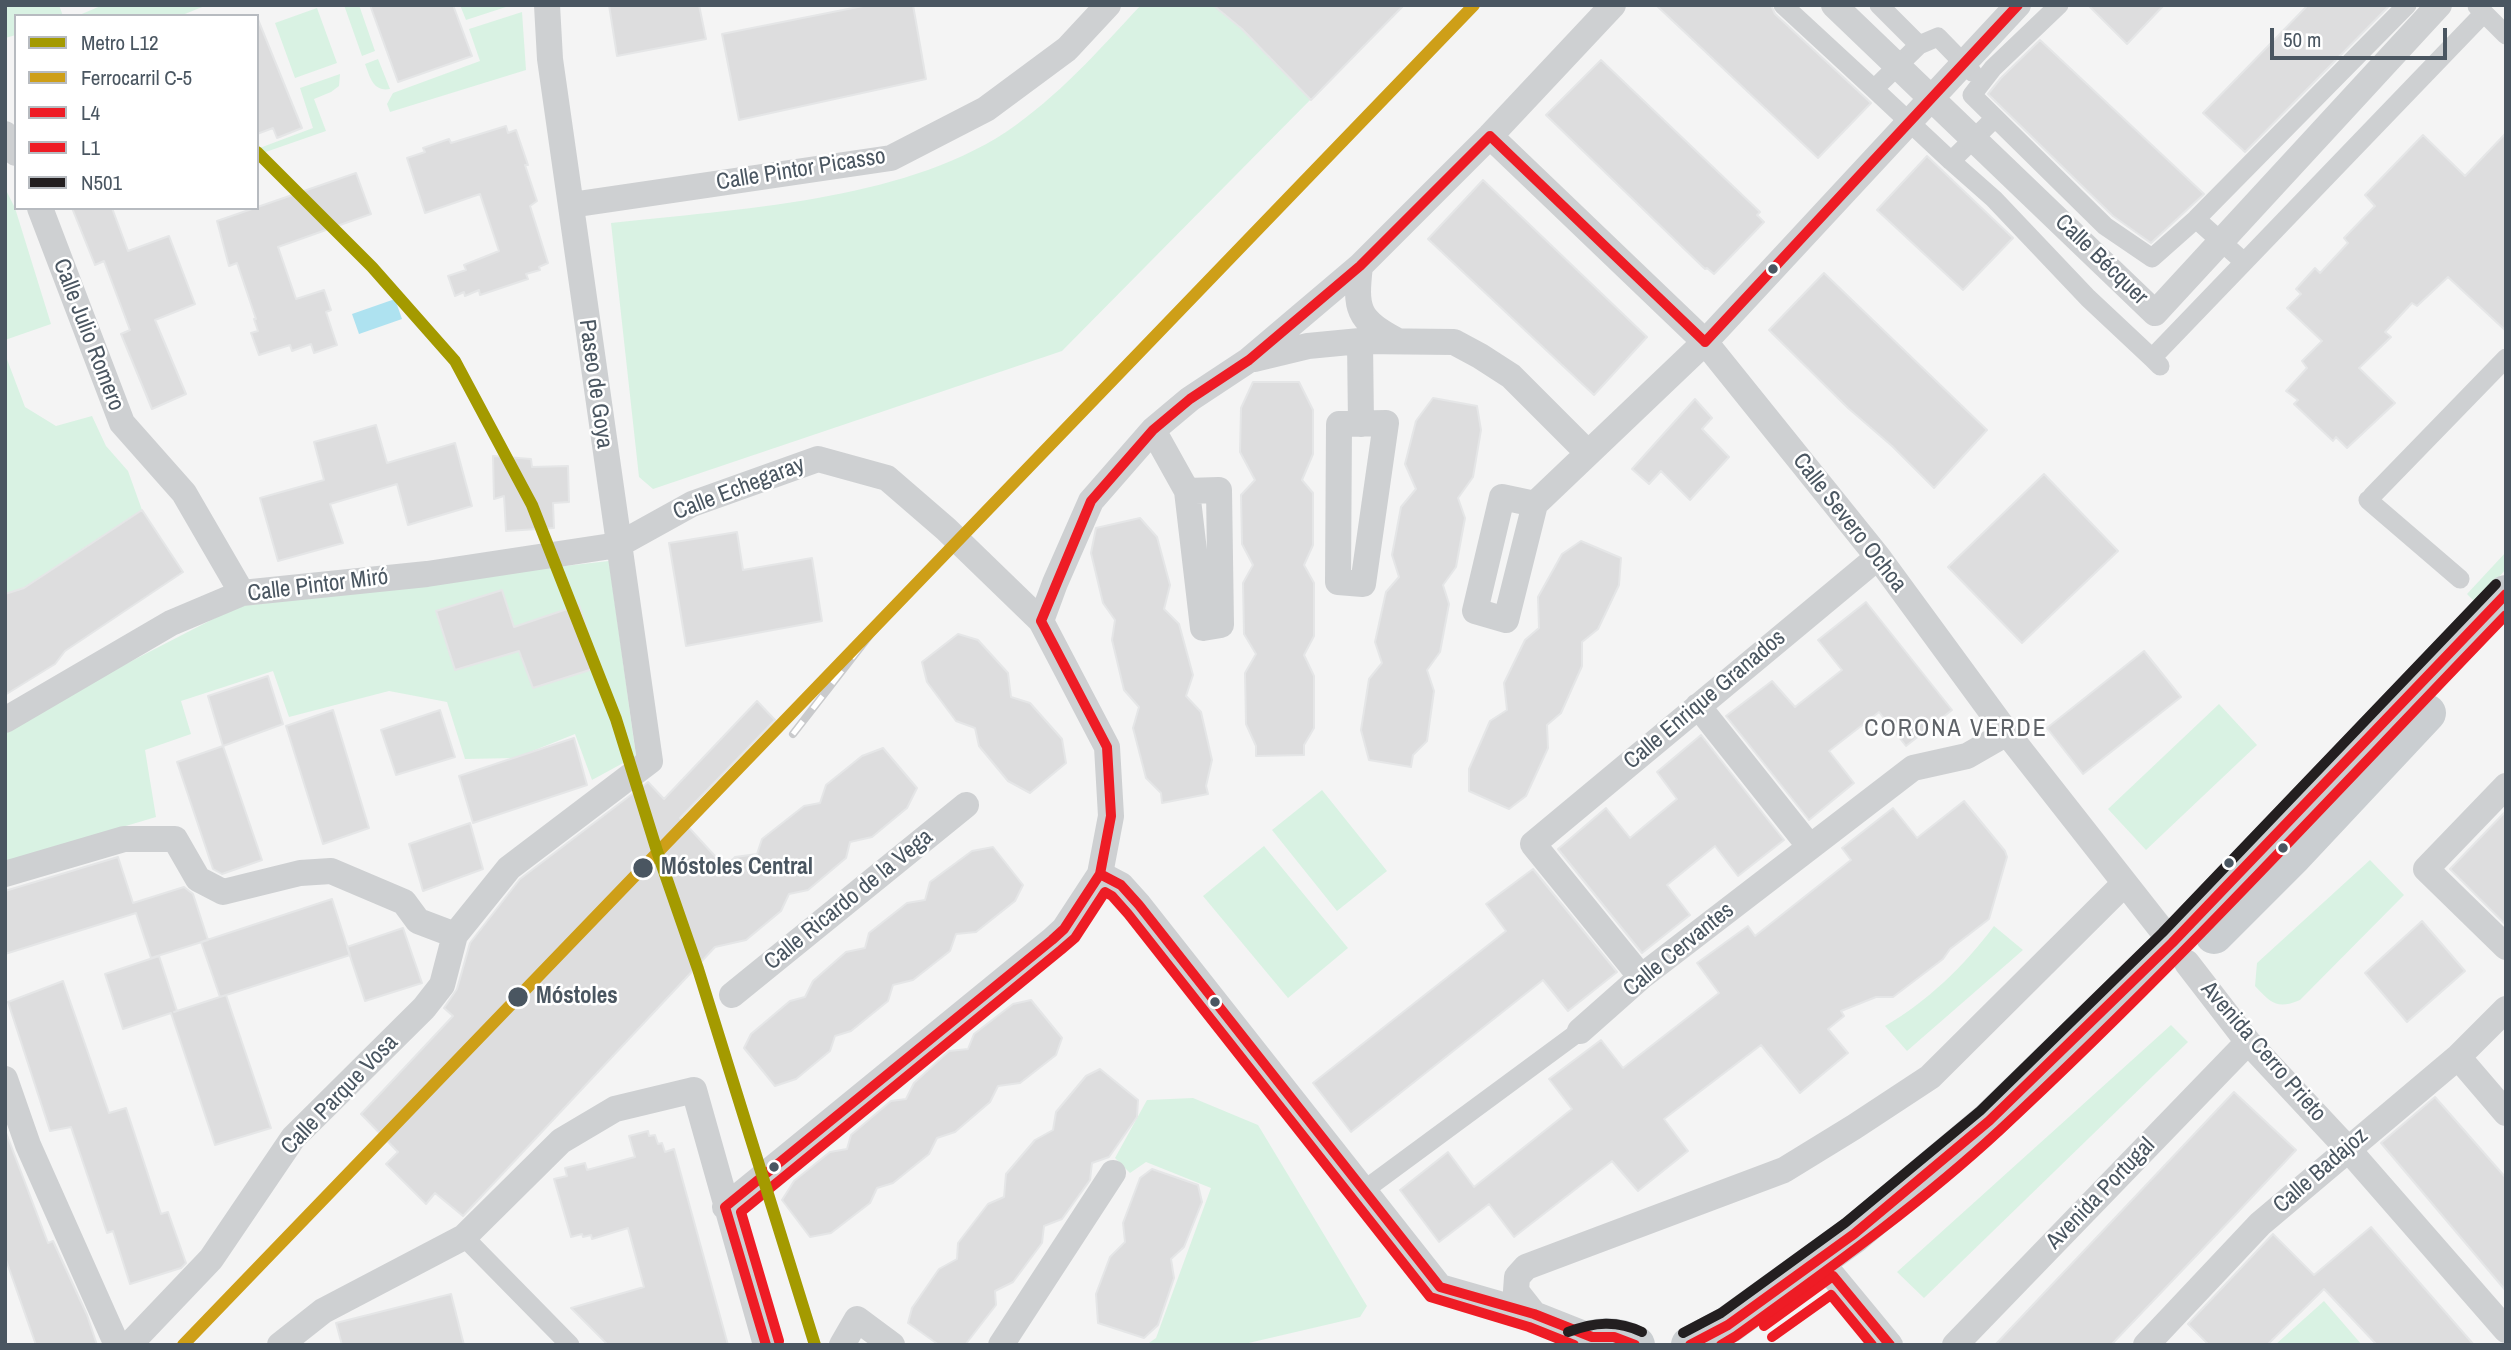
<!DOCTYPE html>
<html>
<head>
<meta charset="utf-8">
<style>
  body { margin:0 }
  #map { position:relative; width:2511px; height:1350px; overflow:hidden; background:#f4f4f4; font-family:"Archivo Narrow",sans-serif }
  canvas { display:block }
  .frame { position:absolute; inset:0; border:7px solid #4a5661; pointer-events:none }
  .legend { position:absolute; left:14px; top:14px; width:245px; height:196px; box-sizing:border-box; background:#fff; border:2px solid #b7bbc0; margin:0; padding:9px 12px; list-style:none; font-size:21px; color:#4a5661 }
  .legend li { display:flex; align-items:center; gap:14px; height:35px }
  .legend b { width:35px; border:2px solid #b7bbc0 }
  .scale { position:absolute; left:2270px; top:28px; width:177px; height:32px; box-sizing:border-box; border:4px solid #4a5661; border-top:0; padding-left:9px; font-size:21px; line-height:24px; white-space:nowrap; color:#4a5661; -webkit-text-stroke:5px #fff; paint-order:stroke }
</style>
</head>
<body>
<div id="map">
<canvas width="2511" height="1350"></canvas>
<div class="frame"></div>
<ul class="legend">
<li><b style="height:9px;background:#a49a00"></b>Metro L12</li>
<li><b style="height:9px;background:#ce9f18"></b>Ferrocarril C-5</li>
<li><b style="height:9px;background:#ee1c25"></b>L4</li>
<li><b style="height:9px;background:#ee1c25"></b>L1</li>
<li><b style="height:9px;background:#231f20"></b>N501</li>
</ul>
<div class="scale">50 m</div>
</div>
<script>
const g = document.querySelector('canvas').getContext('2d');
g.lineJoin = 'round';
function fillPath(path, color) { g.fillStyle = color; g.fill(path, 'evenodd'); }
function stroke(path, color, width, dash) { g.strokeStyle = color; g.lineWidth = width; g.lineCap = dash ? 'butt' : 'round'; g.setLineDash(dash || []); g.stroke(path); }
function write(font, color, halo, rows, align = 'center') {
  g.font = font + ' "Archivo Narrow",sans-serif'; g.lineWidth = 5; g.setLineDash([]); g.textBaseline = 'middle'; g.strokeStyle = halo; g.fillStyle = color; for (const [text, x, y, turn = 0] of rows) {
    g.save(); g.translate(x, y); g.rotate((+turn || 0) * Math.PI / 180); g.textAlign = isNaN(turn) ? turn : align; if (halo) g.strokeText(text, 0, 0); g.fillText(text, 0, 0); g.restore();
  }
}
fillPath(new Path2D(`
  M5 5H59L63 16H16V35L5 38Z
  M103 5H207L180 16H77Z
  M344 5H359L375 51 362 56Z
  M460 5H512L466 20Z
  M1141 5H1404L1062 351 653 489 639 477 611 223C736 209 899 202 1006 132 1059 96 1098 51 1141 5Z
  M317 8 337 63 295 78 275 23Z
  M522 12 526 70 390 112 387 104 393 93 480 61 469 29Z
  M378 59 390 89C373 92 370 77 365 64Z
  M340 74 339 86 331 92 314 99 326 131 257 155V149L313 128 300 88Z
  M5 188 15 208 51 324 5 340Z
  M5 354 25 407 56 426 92 416 106 446 128 471 142 510 24 588 5 594Z
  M2506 552V569L2476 603 2467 594Z
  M609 561 636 756 592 780 575 734 515 758 465 759 447 702 389 691 289 717 273 671 181 701 191 734 145 750 156 817 5 862V732L118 668 246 602Z
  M2219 704 2257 745 2146 850 2108 809Z
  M1322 790 1387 871 1337 911 1272 830Z
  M1264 846 1348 948 1288 998 1203 896Z
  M2370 860 2404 895 2300 1000C2277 1010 2271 1003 2255 986L2257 963Z
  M1994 926 2023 950 1907 1051 1885 1026C1928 1001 1964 966 1994 926Z
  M2171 1025 2188 1042 1924 1298 1897 1272Z
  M1193 1098 1258 1125 1367 1306 1360 1317 1240 1345H1146L1156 1338 1211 1188 1146 1162 1130 1173 1115 1158 1147 1100Z
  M2324 1301 2362 1345H2275Z`), '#d9f2e3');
fillPath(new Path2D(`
  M395 299 402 319 359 334 352 314Z`), '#aee2f0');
const building = new Path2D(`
  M370 5H453L472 56 398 82Z
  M609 5H699L706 39 617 56Z
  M868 5H913L926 79 739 120 722 34Z
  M1213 5H1404L1311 100 1242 29Z
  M1656 5H1771L1775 14 1871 103 1818 158Z
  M2088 5H2164L2127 44Z
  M2308 5H2390L2245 152 2203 113Z
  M257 17 302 128 277 138 273 128 257 134Z
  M2040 40 2204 194 2151 243 2113 216 1988 94 2001 78Z
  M1601 60 1760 212 1757 215 1764 222 1714 274 1707 268 1705 269 1546 115Z
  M506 126 508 133 516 130 528 165H525L537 201 530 206 548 263 539 267 540 270 526 274 528 279 480 295 479 290 465 296 464 292 455 296 448 276 466 270 464 265 499 251 480 194 425 213 407 158 425 152 423 148 449 139 451 143Z
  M2506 133V331L2448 277 2417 306 2412 303 2385 332 2391 337 2359 368 2395 403 2347 448 2336 437 2333 441 2294 404 2298 400 2286 391 2307 368 2302 361 2322 341 2287 308 2301 294 2296 289 2315 268 2320 273 2348 243 2344 238 2375 206 2365 195 2423 135 2465 176Z
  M1927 156 2013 238 1963 290 1877 210Z
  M356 173 371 214 278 247 296 299 324 290 331 310 326 312 337 345 314 353 311 344 292 351 290 345 259 355 251 333 258 331 254 319H256L237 263 229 266 217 221Z
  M1483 180 1647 337 1594 395 1428 239Z
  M72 208H112L128 251 169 236 195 304 155 320 186 394 152 409 121 334 130 330 104 261 95 265Z
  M1824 273 1987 430 1934 488 1892 446 1848 408 1769 330Z
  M1253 382H1299L1313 410V454L1302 480 1313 493V545L1304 565 1314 583V636L1304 655 1314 676V728L1304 745V755L1256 756V746L1246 724 1245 673 1256 654 1244 634 1243 583 1253 565 1242 544 1241 495 1255 480 1240 452 1241 408Z
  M1433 398 1477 406 1481 430 1473 477 1458 498 1465 518 1456 567 1443 585 1449 604 1440 652 1427 670 1434 691 1427 741 1413 755 1411 767 1369 760 1361 730 1369 679 1382 663 1375 642 1386 592 1399 577 1392 555 1401 507 1416 489 1405 464 1416 421Z
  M1695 399 1712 418 1702 429 1729 457 1690 500 1661 471 1649 484 1632 469Z
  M376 425 387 463 455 443 472 506 408 525 397 484 330 504 343 543 278 561 260 498 324 480 314 442Z
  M493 456 531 459 532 467 568 466 569 502 553 503 554 528 506 531 504 496 494 499Z
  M2044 474 2118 551 2022 643 1948 567Z
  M142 510 183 572 65 651 55 664 5 695V594L24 588Z
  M1140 518 1157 537 1170 585 1164 609 1179 624 1193 675 1186 696 1201 712 1212 760 1206 786 1208 794 1162 803 1161 793 1146 778 1133 728 1139 707 1124 690 1112 640 1115 620 1103 603 1091 553 1096 528Z
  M737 532 743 570 812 558 822 621 686 646 669 543Z
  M1581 541 1621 558 1619 585 1598 629 1582 642V666L1561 713 1547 725 1548 748 1526 796 1509 809 1469 791V769L1490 721 1507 710 1504 683 1525 640 1539 628 1538 597 1562 554Z
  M502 590 514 627 579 605 599 667 533 688 519 651 455 670 436 611Z
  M1866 602 1952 710 1906 746 1879 712 1829 751 1854 783 1809 820 1726 716 1772 681 1795 707 1842 670 1818 640Z
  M958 634 978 640 1008 673 1011 697 1030 703 1062 739 1066 763 1030 793 1008 781 979 746 975 728 956 721 927 682 922 662Z
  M2144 651 2181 697 2083 774 2047 728Z
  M268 676 283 724 223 746 208 696Z
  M757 701 775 720 680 818 725 867 735 857 757 854 762 839 804 806 820 803 826 785 862 756 883 748 917 788 907 808 872 837 850 842 846 858 808 890 789 894 781 911 746 940 715 947 463 1216 435 1193 426 1204 386 1164 398 1152 361 1114 453 1016 444 1008 457 989 470 943 520 879 648 782 664 799Z
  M333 710 369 828 323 844 286 726Z
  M440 710 455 757 396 775 381 730Z
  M1701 735 1784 840 1738 876 1715 846 1667 885 1690 915 1642 953 1558 849 1606 808 1630 838 1677 799 1657 772Z
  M574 738 587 785 473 823 459 776Z
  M223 746 262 860 222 874 213 869 177 762Z
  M1964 801 2005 851 2007 857 1989 919 1950 949 1943 959 1893 997H1876L1841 1011 1844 1016 1828 1029 1848 1053 1800 1093 1761 1045 1664 1119 1688 1151 1638 1191 1612 1161 1514 1237 1489 1204 1439 1242 1400 1190 1448 1152 1474 1187 1572 1109 1549 1079 1601 1040 1623 1068 1719 993 1697 963 1748 926 1755 936 1851 860 1842 848 1893 808 1917 838Z
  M2506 811V925L2450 869Z
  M470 823 483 869 423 891 409 844Z
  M993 847 1023 885 1015 901 976 932 956 934 950 951 913 980 893 985 888 1001 851 1031 835 1036 830 1051 796 1079 775 1086 744 1048 751 1034 790 1001 805 997 813 981 846 952 865 948 869 933 907 903 925 900 930 882 972 851Z
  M118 857 133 903 184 887 193 894 208 940 151 958 136 913 5 954V891Z
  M1533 869 1617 972 1568 1011 1543 980 1351 1132 1313 1083 1506 931 1486 904Z
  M332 899 350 955 220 997 201 942Z
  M2422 921 2465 971 2407 1022 2365 973Z
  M403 928 422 983 365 1001 347 947Z
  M159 956 177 1011 174 1012 226 995 271 1128 215 1145 171 1013 123 1029 105 974Z
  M63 981 109 1113 126 1108 161 1214 168 1212 186 1263 181 1268 130 1284 113 1231 107 1233 71 1127 50 1131 8 1002Z
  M1031 1000 1062 1038 1056 1055 1020 1083 998 1086 990 1102 955 1132 937 1138 929 1154 893 1183 877 1188 870 1203 831 1233 810 1237 782 1200 794 1181 830 1152 847 1149 851 1135 891 1101 906 1099 914 1083 949 1051 968 1049 974 1034 1013 1004Z
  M1100 1069 1138 1100 1137 1117 1109 1157 1092 1163 1090 1180 1062 1219 1044 1226 1042 1243 1013 1282 995 1291 996 1305 965 1345H939L908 1323 912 1308 939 1269 957 1259 958 1243 988 1204 1004 1197 1006 1174 1035 1140 1053 1130 1056 1112 1086 1076Z
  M2234 1092 2296 1150 2236 1214 2111 1345H1995Z
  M2435 1097 2506 1178V1291L2381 1143Z
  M5 1130 48 1243 53 1241 87 1315 97 1345H36L5 1257Z
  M648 1131 649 1136 655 1135 658 1144 662 1143 665 1152 674 1149 728 1345H608L571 1308 644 1287 628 1228 592 1239 591 1235 583 1237 582 1234 571 1237 554 1179 567 1176 565 1168 585 1163 587 1170 635 1157 629 1136Z
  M1152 1169 1198 1185 1202 1202 1184 1247 1171 1259 1174 1278 1158 1325 1144 1338 1098 1323 1096 1294 1110 1257 1125 1242 1123 1223 1140 1178Z
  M2371 1227 2474 1345H2377L2324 1289 2267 1345H2209L2188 1324 2273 1234 2314 1275Z
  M451 1294 464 1345H342L336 1323Z`);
fillPath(building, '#ddddde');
stroke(building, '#e5e6e7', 2);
stroke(new Path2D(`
  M1783 5 1874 89
  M1879 5 1919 45
  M2059 5 1993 68 1972 95 2105 226 2152 258 2196 219 2407 5
  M2477 6 2506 35
  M1995 118 1951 161 1994 199 2088 298 2152 358
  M1951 161 1874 89 1919 45 1938 37 1972 72
  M2196 219 2244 262
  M2160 366 2152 358 2484 13
  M2372 496 2506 358
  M2368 500 2460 579
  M1363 1191 1580 1031
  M464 1237 570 1345`), '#ced0d2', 19);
stroke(new Path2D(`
  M1834 5 2155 313 2439 5
  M5 134 16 153
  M1490 136 1705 342 1878 557 2007 733 2172 943
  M571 205 891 158 986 109 1067 49 1108 5
  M40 208 122 423 184 493 242 593
  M1360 266C1355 308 1357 320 1396 340
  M1360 341 1361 424
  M1254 359 1308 346 1360 341 1454 342 1480 356 1511 376 1588 453
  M1386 423 1363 584 1338 582 1339 424Z
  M1153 430 1187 491 1203 628 1221 625 1219 490 1187 491
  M1535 504 1502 497 1475 611 1506 620 1535 504 1705 342 2018 5
  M1041 621 1055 583 1091 501 1153 430 1190 399 1249 360 1360 266 1490 136 1613 5
  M1698 706 1810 847
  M5 720 171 623 242 593 427 574 618 545 692 504 818 459 887 478 946 529 1041 621 1107 747 1111 816 1100 874 1064 929 1052 940 725 1207
  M2506 786 2426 869 2506 947
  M5 874 124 839H175L198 879 223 892 300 873 331 871 404 902 418 921 455 935 442 985 424 1008 293 1138 211 1259 129 1345
  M1100 874 1121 885 1139 905 1440 1287 1534 1314 1592 1337
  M455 935 509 868 650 761 550 59 547 5
  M2187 963 2248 1042 2347 1148 2506 1330
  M1641 977 1533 844 1878 557
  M732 995 966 805
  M1580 1031 1641 977 1913 768 1967 756 2007 733
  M2458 1057 2506 1113
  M5 1079 28 1145 117 1345
  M1833 1276 1890 1345
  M1534 1314 1516 1291 1517 1277 1526 1267 1784 1170 1854 1127 1930 1077 2124 884
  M280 1345 323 1311 464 1237 561 1141 615 1109 694 1090 766 1345
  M842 1345 857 1319 892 1345
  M1001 1345 1113 1173
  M1955 1345 2248 1042
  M2146 1345 2260 1224 2458 1057 2506 1009`), '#ced0d2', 26);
stroke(new Path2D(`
  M2214 935 2293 856 2427 713
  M1573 1345C1595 1336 1614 1333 1636 1345
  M1690 1345 1728 1325 1854 1234 1989 1121 2172 943 2506 594`), '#caced1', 38);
const rail = new Path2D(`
  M793 734 887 613`);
stroke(rail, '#c9cacc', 8);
stroke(rail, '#fff', 5, [16]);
stroke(new Path2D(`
  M1490 136 1705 342
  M1705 342 2018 5
  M1041 621 1091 501 1153 430 1190 399 1249 360 1360 266 1490 136
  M1100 874 1121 885 1139 905 1440 1287 1534 1314 1592 1337H1614L1635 1345
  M1764 1326 1833 1276 1890 1345
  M766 1345 725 1207 1052 940 1064 929 1100 874 1111 816 1107 747 1041 621
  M1690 1345 1728 1325 1854 1234 1989 1121 2172 943 2506 594`), '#ee1c25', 10);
stroke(new Path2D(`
  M1772 1337 1831 1295 1872 1345
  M779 1341 741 1212 1061 950 1075 938 1105 892 1112 896 1128 914 1430 1297 1529 1327 1574 1345
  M1721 1345 1736 1336C1826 1271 1918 1206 2000 1130 2176 967 2339 788 2506 615`), '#ee1c25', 10);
stroke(new Path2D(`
  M1568 1332C1594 1322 1617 1320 1642 1332
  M1683 1333 1721 1313 1845 1223 1980 1111 2162 933 2496 584`), '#231f20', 10);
stroke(new Path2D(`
  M183 1345 1474 5`), '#ce9f18', 12);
stroke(new Path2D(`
  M257 152 372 267 455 361 532 505 616 719 657 851 698 969 815 1345`), '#a49a00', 12);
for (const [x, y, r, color] of [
  [1773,269,6,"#4a5661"],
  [2283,848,6,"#4a5661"],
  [2229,863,6,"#4a5661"],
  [643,868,11,"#4a5661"],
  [518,997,11,"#4a5661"],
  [1215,1002,6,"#4a5661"],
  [774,1167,6,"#4a5661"]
]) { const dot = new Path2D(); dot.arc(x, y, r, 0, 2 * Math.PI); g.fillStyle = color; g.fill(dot); stroke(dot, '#fff', 2.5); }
write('23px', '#4a5661', '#fff', [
  ["Calle Pintor Picasso",801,170,-9],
  ["Calle Bécquer",2101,260,44],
  ["Calle Julio Romero",88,335,69],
  ["Paseo de Goya",595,384,82],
  ["Calle Echegaray",739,489,-21],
  ["Calle Severo Ochoa",1849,523,52],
  ["Calle Pintor Miró",318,586,-7],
  ["Calle Enrique Granados",1705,700,-40],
  ["Calle Ricardo de la Vega",849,900,-39],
  ["Calle Cervantes",1679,950,-39],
  ["Avenida Cerro Prieto",2263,1052,49],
  ["Calle Parque Vosa",340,1095,-46],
  ["Calle Badajoz",2321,1171,-41],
  ["Avenida Portugal",2101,1194,-46]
]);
write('bold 23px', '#4a5661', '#fff', [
  ["Móstoles Central",661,868],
  ["Móstoles",536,997]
], 'left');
g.letterSpacing = '2px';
write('24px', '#5f6368', '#fff', [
  ["CORONA VERDE",1956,730]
]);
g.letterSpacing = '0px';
</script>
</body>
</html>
